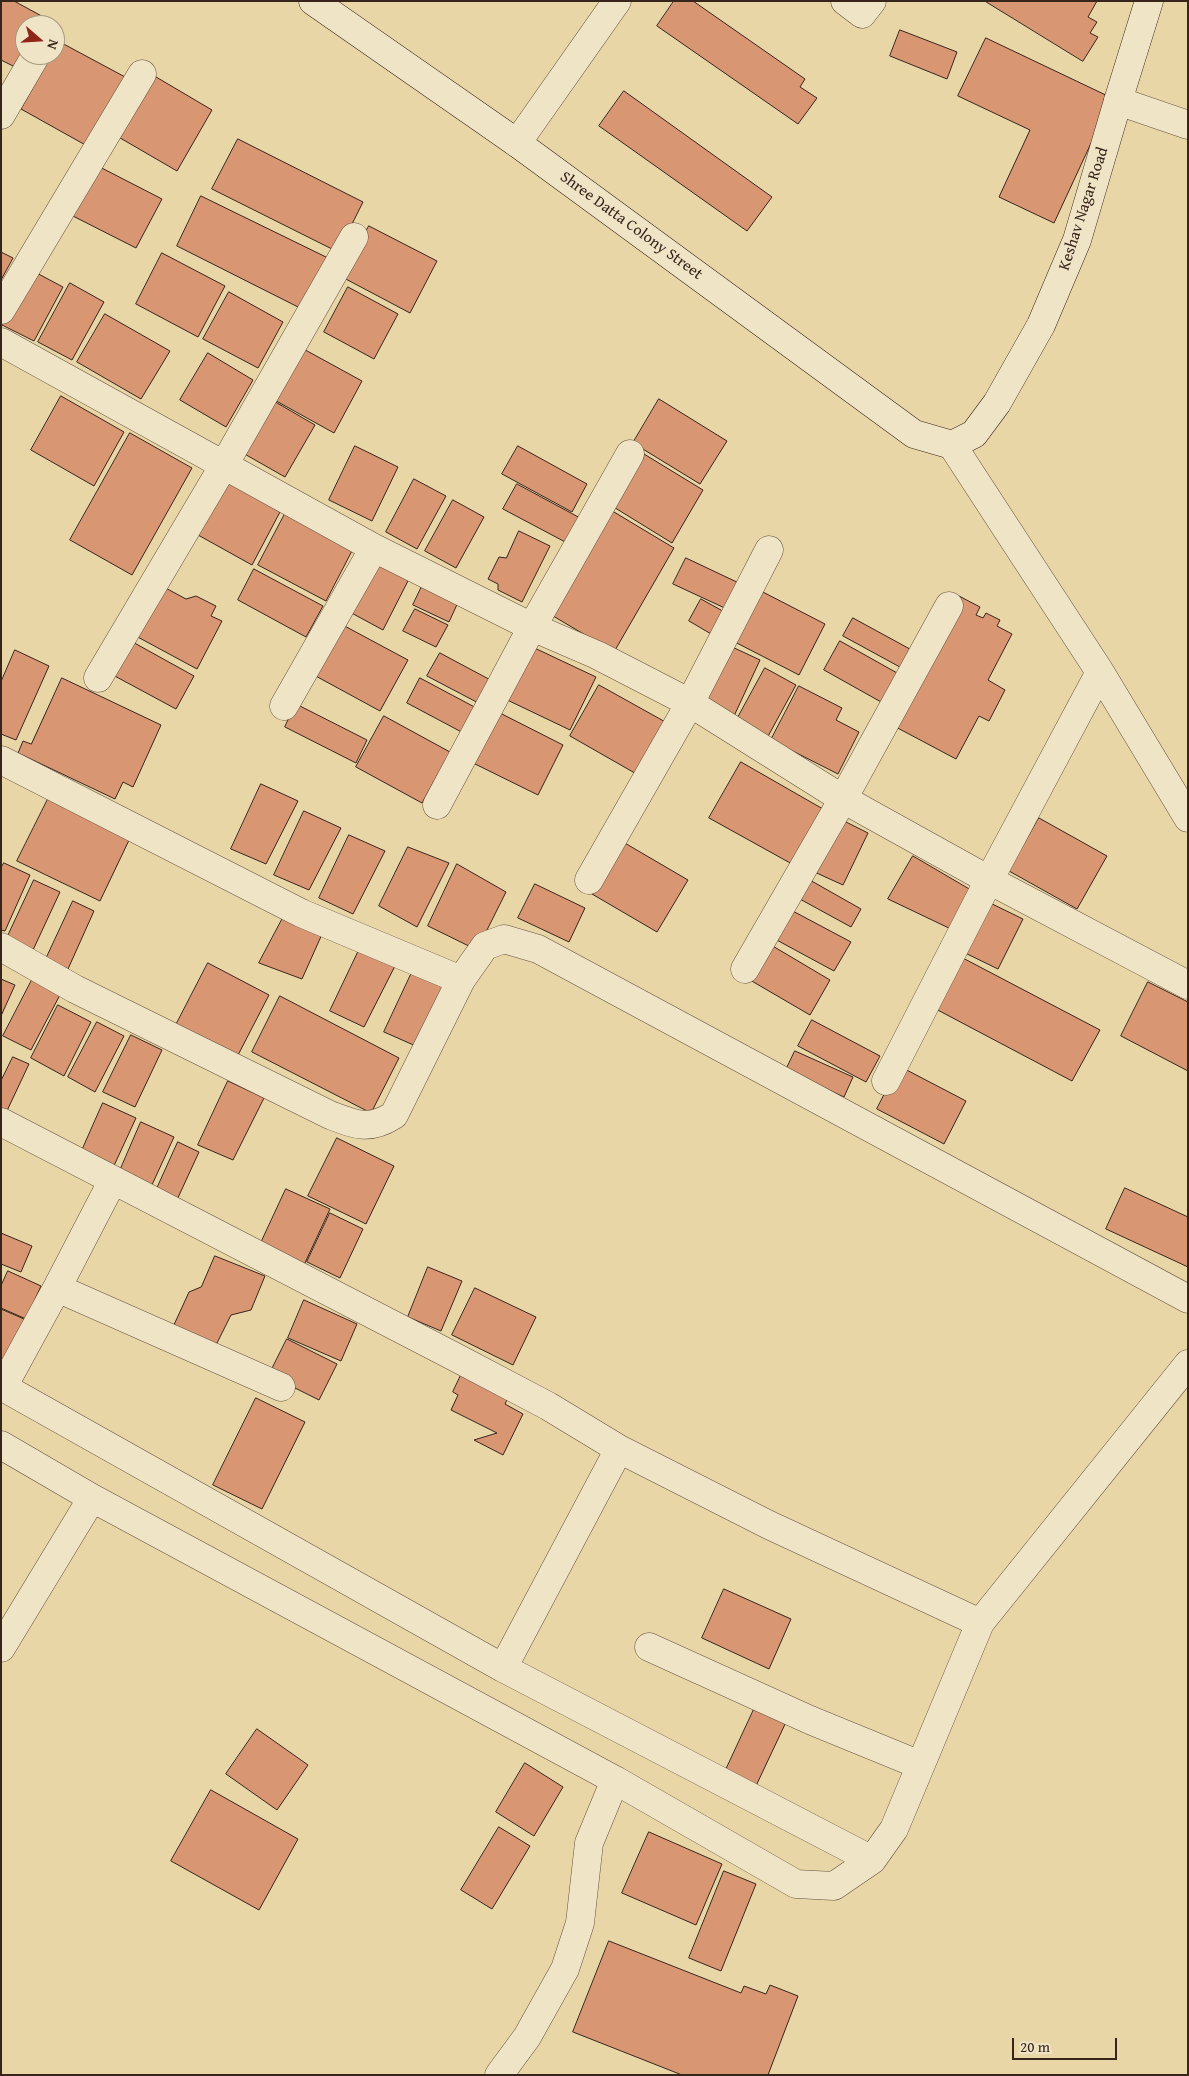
<!DOCTYPE html>
<html>
<head>
<meta charset="utf-8">
<style>
  body { margin:0 }
  #map { position:relative; width:1189px; height:2076px; overflow:hidden; background:#e8d6a7; font-family:"Gentium Book Plus",serif }
  canvas { display:block }
  .frame { position:absolute; inset:0; border:2px solid #37251c; pointer-events:none }
  .north { position:absolute; left:15px; top:15px; width:50px; height:50px; box-sizing:border-box; background:#f0e4c6; border:1px solid #a69882; border-radius:50%; rotate:109deg; font-size:14px; font-weight:700; line-height:20px; text-align:center; color:#37251c }
  .north::after { content:''; display:block; margin:auto; width:18px; height:22px; background:#8f2418; clip-path:polygon(50% 0,100% 100%,50% 72%,0 100%) }
  .scale { position:absolute; left:1012px; top:2038px; width:105px; height:22px; box-sizing:border-box; border:2px solid #37251c; border-top:0; padding-left:6px; font-size:15px; line-height:18px; white-space:nowrap; color:#37251c; -webkit-text-stroke:4px #f0e4c6; paint-order:stroke }
</style>
</head>
<body>
<div id="map">
<canvas width="1189" height="2076"></canvas>
<div class="frame"></div>
<div class="north">N</div>
<div class="scale">20 m</div>
</div>
<script>
const g = document.querySelector('canvas').getContext('2d');
g.lineJoin = 'round';
function fillPath(path, color) { g.fillStyle = color; g.fill(path, 'evenodd'); }
function stroke(path, color, width, dash) { g.strokeStyle = color; g.lineWidth = width; g.lineCap = dash ? 'butt' : 'round'; g.setLineDash(dash || []); g.stroke(path); }
function write(font, color, halo, rows, align = 'center') {
  g.font = font + ' "Gentium Book Plus",serif'; g.lineWidth = 5; g.setLineDash([]); g.textBaseline = 'middle'; g.strokeStyle = halo; g.fillStyle = color; for (const [text, x, y, turn = 0] of rows) {
    g.save(); g.translate(x, y); g.rotate((+turn || 0) * Math.PI / 180); g.textAlign = isNaN(turn) ? turn : align; if (halo) g.strokeText(text, 0, 0); g.fillText(text, 0, 0); g.restore();
  }
}
const building = new Path2D(`
  M1 1H14L49 20 47 25H25V55L23 71 1 60Z
  M674 1H693L805 79 800 87 817 98 798 124 657 26Z
  M985 1H1097L1088 17 1097 22 1090 33 1098 37 1083 61Z
  M900 30 957 52 947 79 890 56Z
  M986 38 1112 98 1054 223 999 197 1030 130 958 96Z
  M58 41 127 78 89 147 21 109 51 55H55V47Z
  M151 74 212 110 177 171 115 135Z
  M624 91 772 197 747 231 599 126Z
  M238 139 363 202 338 252 212 189Z
  M92 163 162 199 136 248 67 213Z
  M201 196 328 258 302 309 177 246Z
  M369 226 437 261 410 313 342 277Z
  M1 252 13 258 1 280Z
  M162 253 225 286 198 337 136 304Z
  M31 270 63 287 34 341 2 325Z
  M70 283 104 302 72 360 38 342Z
  M348 287 398 314 374 359 324 332Z
  M229 292 283 322 258 368 203 339Z
  M105 314 170 351 141 399 77 362Z
  M298 346 362 381 334 433 269 397Z
  M208 353 253 380 226 427 180 400Z
  M61 396 124 432 94 486 31 450Z
  M659 399 727 441 700 484 633 443Z
  M272 400 315 425 285 477 241 452Z
  M130 433 192 468 132 575 70 540Z
  M355 446 398 467 372 521 329 500Z
  M518 446 587 484 572 512 502 474Z
  M644 454 703 490 672 543 612 506Z
  M414 479 446 496 417 549 386 532Z
  M229 482 280 512 252 565 198 535Z
  M517 484 582 519 569 544 503 509Z
  M453 500 484 517 456 568 425 551Z
  M609 509 674 548 614 652 548 613Z
  M286 512 354 547 326 601 258 565Z
  M519 531 550 546 522 602 498 590V584L488 579 499 557 506 558Z
  M373 558 410 577 383 630 346 610Z
  M686 558 741 584 729 610 673 584Z
  M254 569 323 606 306 637 238 600Z
  M424 582 460 598 449 622 413 605Z
  M160 585 186 599 196 596 216 606 211 616 222 621 197 669 134 635Z
  M757 589 825 624 799 675 731 640Z
  M959 596 980 607 976 615 983 618 986 613 1000 620 997 626 1012 634 988 680 1005 690 989 721 979 716 956 759 892 725Z
  M701 599 730 615 718 638 689 621Z
  M415 609 448 625 436 647 403 631Z
  M853 618 919 654 909 672 843 636Z
  M339 623 408 660 380 711 312 674Z
  M129 640 194 676 176 709 111 674Z
  M840 641 906 678 890 707 824 670Z
  M526 644 596 677 570 730 501 697Z
  M730 646 760 660 734 716 703 701Z
  M15 650 49 666 16 740 1 734V682Z
  M440 653 498 684 486 707 427 676Z
  M765 668 796 685 766 740 735 723Z
  M62 678 161 725 133 787 123 782 115 799 18 753 23 741 31 744Z
  M420 678 482 711 469 736 407 703Z
  M599 685 669 724 640 776 570 736Z
  M799 686 842 708 836 720 859 732 838 774 771 740Z
  M296 704 367 740 356 763 285 727Z
  M494 710 563 745 538 795 469 761Z
  M384 716 450 752 422 803 356 767Z
  M741 762 823 809 792 864 709 818Z
  M261 784 298 801 266 864 231 849Z
  M49 797 131 836 100 901 17 861Z
  M304 811 341 828 309 890 274 875Z
  M836 817 868 833 843 885 810 870Z
  M1039 818 1107 856 1077 909 1009 871Z
  M349 835 385 851 353 914 319 898Z
  M623 842 688 880 657 932 592 894Z
  M408 847 449 863 417 927 379 906Z
  M913 856 971 890 953 930 888 899Z
  M4 863 30 875 5 931 1 930V868Z
  M457 864 506 892 477 950 428 926Z
  M808 879 861 909 851 927 798 898Z
  M34 880 60 892 33 950 7 938Z
  M535 884 585 908 569 942 518 918Z
  M984 900 1023 919 998 969 959 950Z
  M73 901 94 911 68 969 46 959Z
  M789 909 851 942 834 971 773 938Z
  M285 914 323 932 302 979 259 963Z
  M771 945 830 980 810 1015 750 980Z
  M360 948 396 964 364 1027 330 1011Z
  M959 956 1100 1030 1072 1081 932 1007Z
  M208 963 269 995 237 1057 176 1025Z
  M414 968 450 985 418 1047 384 1032Z
  M33 978 61 993 31 1050 3 1036Z
  M1 979 15 985 1 1016Z
  M1148 982 1188 1002V1071L1121 1036Z
  M280 996 399 1058 371 1113 252 1052Z
  M58 1005 91 1022 64 1076 31 1058Z
  M812 1020 880 1056 866 1082 798 1046Z
  M97 1022 124 1036 95 1092 68 1077Z
  M131 1035 162 1050 135 1107 103 1092Z
  M795 1051 853 1077 844 1097 786 1070Z
  M13 1057 29 1064 5 1115 1 1114V1081Z
  M899 1066 966 1101 944 1144 877 1109Z
  M228 1081 264 1098 233 1160 198 1145Z
  M103 1103 136 1118 112 1170 80 1155Z
  M141 1122 174 1137 151 1187 119 1173Z
  M337 1138 394 1166 366 1224 308 1196Z
  M178 1142 199 1152 176 1202 155 1193Z
  M1125 1188 1188 1217V1267L1106 1229Z
  M286 1189 330 1209 304 1265 260 1245Z
  M330 1213 363 1229 340 1278 307 1262Z
  M1 1233 32 1246 21 1272 1 1264Z
  M215 1256 265 1276 251 1310 231 1315 215 1347 173 1327 189 1292 201 1287Z
  M428 1267 462 1281 441 1331 408 1317Z
  M8 1271 41 1286 26 1319 1 1308V1286Z
  M475 1288 536 1317 513 1365 452 1335Z
  M304 1300 357 1324 341 1361 288 1338Z
  M1 1309 31 1322 1 1375Z
  M287 1339 337 1364 319 1400 269 1375Z
  M463 1371 510 1394 505 1404 523 1414 503 1455 474 1440 497 1433 451 1410 458 1395 453 1392Z
  M256 1398 305 1422 262 1509 213 1485Z
  M724 1589 791 1619 769 1669 702 1638Z
  M756 1705 787 1720 755 1788 724 1774Z
  M257 1729 308 1765 277 1810 226 1774Z
  M525 1763 563 1787 534 1836 496 1812Z
  M211 1790 298 1839 259 1910 171 1861Z
  M499 1827 530 1846 492 1909 461 1890Z
  M649 1832 722 1864 696 1925 622 1893Z
  M724 1871 756 1884 721 1971 689 1958Z
  M609 1941 741 1993 744 1986 766 1994 770 1985 798 1996 768 2075H682L573 2032Z`);
fillPath(building, '#d99672');
stroke(building, '#37251c', 1);
const street = new Path2D(`
  M845 1 862 14 872 1
  M1118 101 1188 125
  M1 115 36 55
  M517 143 617 1
  M1 310 142 74
  M1 342 374 548 532 627 597 655 690 703 843 799 989 880 1188 985
  M952 445 1100 672 1188 818
  M98 678 224 465 354 237
  M284 706 374 548
  M1 760 301 913 461 980
  M437 805 532 627 630 454
  M589 880 690 703 769 550
  M1 947 75 989 330 1115C356 1125 369 1131 394 1115L461 980 485 946 504 939 538 949 1188 1299
  M745 969 843 799 949 606
  M886 1081 989 880 1100 672
  M1 1122 455 1357 548 1406 619 1449 769 1525 980 1623
  M57 1288 281 1387
  M1 1386 503 1668 872 1860
  M3 1387 57 1288 113 1180
  M1 1445 92 1498 615 1780 796 1884 834 1886 872 1860 894 1829 980 1623 1188 1364
  M649 1647 810 1720 920 1765
  M1 1648 92 1498
  M503 1668 619 1449
  M499 2075 527 2037 565 1969 580 1923 589 1843 615 1780`);
const secondary = new Path2D(`
  M313 1 517 143 914 434 952 445 974 434 997 403 1041 325 1077 240 1118 101 1149 1`);
stroke(street, '#63513f', 29);
stroke(secondary, '#37251c', 29);
stroke(street, '#f0e4c6', 28);
stroke(secondary, '#f0e4c6', 28);
write('16px', '#37251c', '#f0e4c6', [
  ["Keshav Nagar Road",1084,209,-72],
  ["Shree Datta Colony Street",631,226,36]
]);
</script>
</body>
</html>
